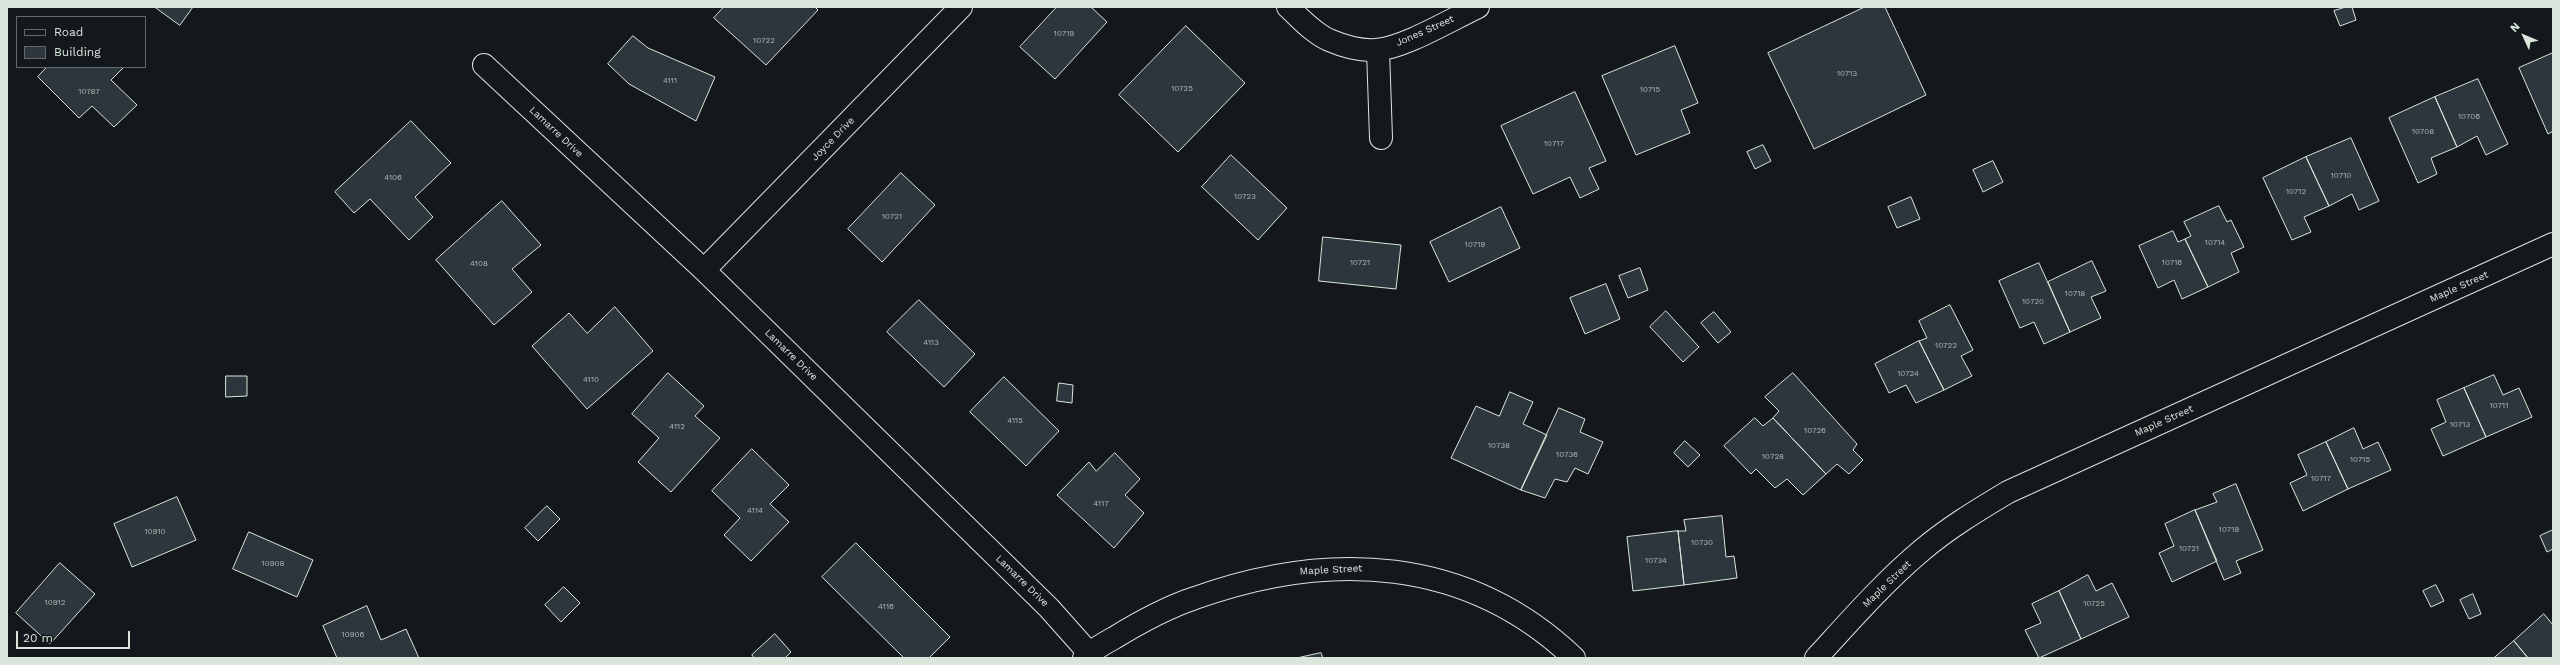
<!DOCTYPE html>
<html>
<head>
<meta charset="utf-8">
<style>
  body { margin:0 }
  #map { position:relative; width:2560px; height:665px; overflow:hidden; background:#14181c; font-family:"Work Sans",sans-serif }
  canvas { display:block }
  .frame { position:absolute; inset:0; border:8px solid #d8e6dc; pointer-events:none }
  .legend { position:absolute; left:16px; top:16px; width:130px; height:52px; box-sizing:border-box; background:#14181c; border:1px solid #626a69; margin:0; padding:5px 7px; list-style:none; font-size:12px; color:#d8e6dc }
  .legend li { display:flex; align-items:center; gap:8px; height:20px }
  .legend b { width:20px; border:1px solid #626a69 }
  .north { position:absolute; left:2504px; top:16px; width:40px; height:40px; -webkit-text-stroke:3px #14181c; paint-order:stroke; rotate:314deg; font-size:11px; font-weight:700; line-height:16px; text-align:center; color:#d8e6dc }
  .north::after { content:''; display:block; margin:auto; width:14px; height:18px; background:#d8e6dc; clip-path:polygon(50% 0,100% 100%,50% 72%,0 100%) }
  .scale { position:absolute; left:16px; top:631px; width:114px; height:18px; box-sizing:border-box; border:2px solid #d8e6dc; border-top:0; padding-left:5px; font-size:12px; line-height:14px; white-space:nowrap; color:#d8e6dc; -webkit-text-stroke:3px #14181c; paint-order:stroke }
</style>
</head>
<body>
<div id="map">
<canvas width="2560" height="665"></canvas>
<div class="frame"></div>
<ul class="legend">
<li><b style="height:5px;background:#14181c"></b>Road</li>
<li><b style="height:11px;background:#2c363c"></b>Building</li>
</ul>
<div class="north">N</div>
<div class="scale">20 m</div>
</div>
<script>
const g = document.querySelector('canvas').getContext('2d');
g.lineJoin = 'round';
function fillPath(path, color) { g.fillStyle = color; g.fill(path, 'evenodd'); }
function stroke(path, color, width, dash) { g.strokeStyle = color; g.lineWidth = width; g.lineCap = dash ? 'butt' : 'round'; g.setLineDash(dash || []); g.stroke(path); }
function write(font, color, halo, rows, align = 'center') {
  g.font = font + ' "Work Sans",sans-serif'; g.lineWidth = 3; g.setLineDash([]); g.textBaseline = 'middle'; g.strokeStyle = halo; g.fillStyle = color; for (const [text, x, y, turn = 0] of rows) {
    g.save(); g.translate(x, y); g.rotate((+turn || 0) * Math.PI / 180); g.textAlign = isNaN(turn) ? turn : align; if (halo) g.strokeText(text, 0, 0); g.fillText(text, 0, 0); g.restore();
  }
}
const building = new Path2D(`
  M155 7H193L180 25Z
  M724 7H815L818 10 766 65 714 18Z
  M1057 7H1091L1107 22 1055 79 1020 47Z
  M1865 7H1885L1926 95 1814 149 1768 53Z
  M2346 7H2352L2356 20 2340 26 2334 11Z
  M1186 26 1245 83 1178 152 1119 95Z
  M633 36 648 48 715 77 696 121 629 84 608 64Z
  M1675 46 1698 103 1681 110 1690 133 1636 155 1602 76Z
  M2553 53V131L2548 134 2519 68Z
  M47 67H124L111 80 137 105 114 127 92 106 79 118 38 77Z
  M2478 79 2508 144 2486 155 2477 136 2457 147 2435 97Z
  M1575 92 1606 161 1589 168 1599 189 1580 198 1570 177 1533 194 1501 126Z
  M2435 97 2457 147 2431 158 2437 174 2418 183 2389 118Z
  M411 121 451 163 415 197 433 217 409 240 370 199 354 213 335 192Z
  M2351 138 2379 201 2359 210 2352 194 2329 206 2306 157Z
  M1763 145 1771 161 1755 169 1747 152Z
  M1231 155 1287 208 1258 240 1202 187Z
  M2306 157 2329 206 2304 217 2311 232 2292 240 2263 178Z
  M1993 161 2003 182 1983 192 1973 170Z
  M901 173 935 205 882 262 848 229Z
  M1911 197 1920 219 1897 228 1888 207Z
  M502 201 541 245 512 269 532 292 494 325 436 260Z
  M2219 206 2227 222 2231 220 2244 247 2231 253 2239 272 2208 287 2185 239 2191 236 2184 222Z
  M1501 207 1520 248 1449 282 1430 242Z
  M2173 231 2178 242 2185 239 2208 287 2182 299 2174 280 2158 288 2139 246Z
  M1323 237 1401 245 1396 289 1319 281Z
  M2092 261 2106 291 2091 297 2101 318 2070 332 2048 282Z
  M2039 263 2070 332 2044 344 2034 322 2020 328 1999 281Z
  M1640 268 1648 290 1628 298 1619 276Z
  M1606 284 1620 319 1585 334 1570 298Z
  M919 300 975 354 944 387 887 332Z
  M1950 305 1973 350 1961 356 1972 376 1944 390 1919 341 1927 338 1919 321Z
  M615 307 653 351 587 409 532 346 569 313 587 333Z
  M1666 311 1699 347 1683 362 1650 327Z
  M1714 312 1731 332 1718 343 1701 323Z
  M1919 341 1944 390 1916 403 1906 385 1889 393 1875 364Z
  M668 373 704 406 695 416 720 438 671 492 638 462 659 438 632 414Z
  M1793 373 1857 444 1853 450 1863 460 1849 474 1837 464 1826 474 1773 418 1779 411 1765 397Z
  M2494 375 2503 395 2519 388 2532 417 2486 437 2464 388Z
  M226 376H247V396L226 397Z
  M1004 377 1059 431 1026 466 970 412Z
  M1059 383 1073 385 1072 403 1057 401Z
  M2464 388 2486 437 2443 456 2431 429 2446 422 2437 400Z
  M1510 392 1533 402 1523 424 1547 435 1521 490 1451 458 1476 406 1499 416Z
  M1559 408 1585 419 1580 432 1603 442 1588 474 1575 468 1567 482 1555 479 1545 498 1521 490Z
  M1755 418 1763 426 1773 418 1826 474 1803 495 1787 479 1775 488 1756 469 1751 474 1724 446Z
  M2354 428 2363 449 2378 442 2391 470 2348 489 2326 442Z
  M1685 441 1700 455 1688 467 1674 453Z
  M2326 442 2348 489 2303 511 2290 483 2307 475 2298 455Z
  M752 449 789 485 770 504 789 522 751 561 724 535 740 518 712 491Z
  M1115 453 1140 479 1125 495 1144 513 1114 548 1057 495 1089 462 1096 471Z
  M2236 484 2263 550 2236 561 2241 573 2224 580 2195 510 2217 502 2213 494Z
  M177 497 196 540 132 567 114 524Z
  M547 506 560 519 538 541 525 528Z
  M2195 510 2217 561 2172 582 2159 553 2174 546 2165 524Z
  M1722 516 1726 557 1734 556 1737 578 1684 585 1678 531H1686L1684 520Z
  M2553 530V549L2547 552 2540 536Z
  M1678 531 1684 585 1633 591 1627 537Z
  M249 532 313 560 297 597 233 569Z
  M856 543 950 637 929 658H904L822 577Z
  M60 563 95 594 50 644 16 613Z
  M2088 575 2096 591 2112 583 2129 617 2081 639 2059 591Z
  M2436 585 2444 601 2431 607 2423 591Z
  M564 587 580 603 561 622 545 605Z
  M2059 591 2081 639 2039 658 2025 630 2041 623 2032 604Z
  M2473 594 2481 614 2469 619 2460 600Z
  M367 606 381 640 406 629 419 658H337L323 626Z
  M2544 614 2553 625V658H2528L2514 641Z
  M775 634 791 652 785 658H754L752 655Z
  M2514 641 2528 658H2494Z
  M1321 653 1323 658H1297Z`);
fillPath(building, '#2c363c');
stroke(building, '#d8e6dc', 1);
const minor = new Path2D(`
  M1288 7C1300 18 1313 33 1329 40 1343 46 1361 51 1376 50 1404 48 1452 19 1478 7
  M1378 50 1381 138
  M484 65 704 270 1049 608 1089 653
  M704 270 961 7
  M1084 658C1092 650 1103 644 1114 638 1140 622 1165 608 1195 598 1329 550 1467 556 1574 658
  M1816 658C1850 621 1883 583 1921 551 1948 528 1978 510 2008 492L2553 244`);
stroke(minor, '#d8e6dc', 24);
stroke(minor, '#14181c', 22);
write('8px', '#adbab4', null, [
  ["10719",1064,34],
  ["10722",764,41],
  ["10713",1847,74],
  ["4111",670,81],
  ["10725",1182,89],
  ["10715",1650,90],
  ["10787",89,92],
  ["10706",2469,117],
  ["10708",2423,132],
  ["10717",1554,144],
  ["10710",2341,176],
  ["4106",393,178],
  ["10712",2296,192],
  ["10723",1245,197],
  ["10721",892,217],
  ["10714",2215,243],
  ["10719",1475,245],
  ["10721",1360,263],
  ["10716",2172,263],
  ["4108",479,264],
  ["10718",2075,294],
  ["10720",2033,302],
  ["4113",931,343],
  ["10722",1946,346],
  ["10724",1908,374],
  ["4110",591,380],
  ["10711",2499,406],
  ["4115",1015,421],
  ["10713",2460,425],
  ["4112",677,427],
  ["10726",1815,431],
  ["10738",1499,446],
  ["10736",1567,455],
  ["10728",1773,457],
  ["10715",2360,460],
  ["10717",2321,479],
  ["4117",1101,504],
  ["4114",755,511],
  ["10719",2229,530],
  ["10910",155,532],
  ["10730",1702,543],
  ["10721",2189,549],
  ["10734",1656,561],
  ["10908",273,564],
  ["10912",55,603],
  ["10725",2094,604],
  ["4116",886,607],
  ["10906",353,635]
]);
write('10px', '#d8e6dc', '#14181c', [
  ["Jones Street",1425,31,-24],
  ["Lamarre Drive",556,132,43],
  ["Joyce Drive",833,139,-46],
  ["Maple Street",2459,287,-24],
  ["Lamarre Drive",791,355,44],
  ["Maple Street",2164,421,-24],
  ["Maple Street",1331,570,-3],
  ["Lamarre Drive",1022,581,44],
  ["Maple Street",1887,584,-44]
]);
</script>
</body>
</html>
